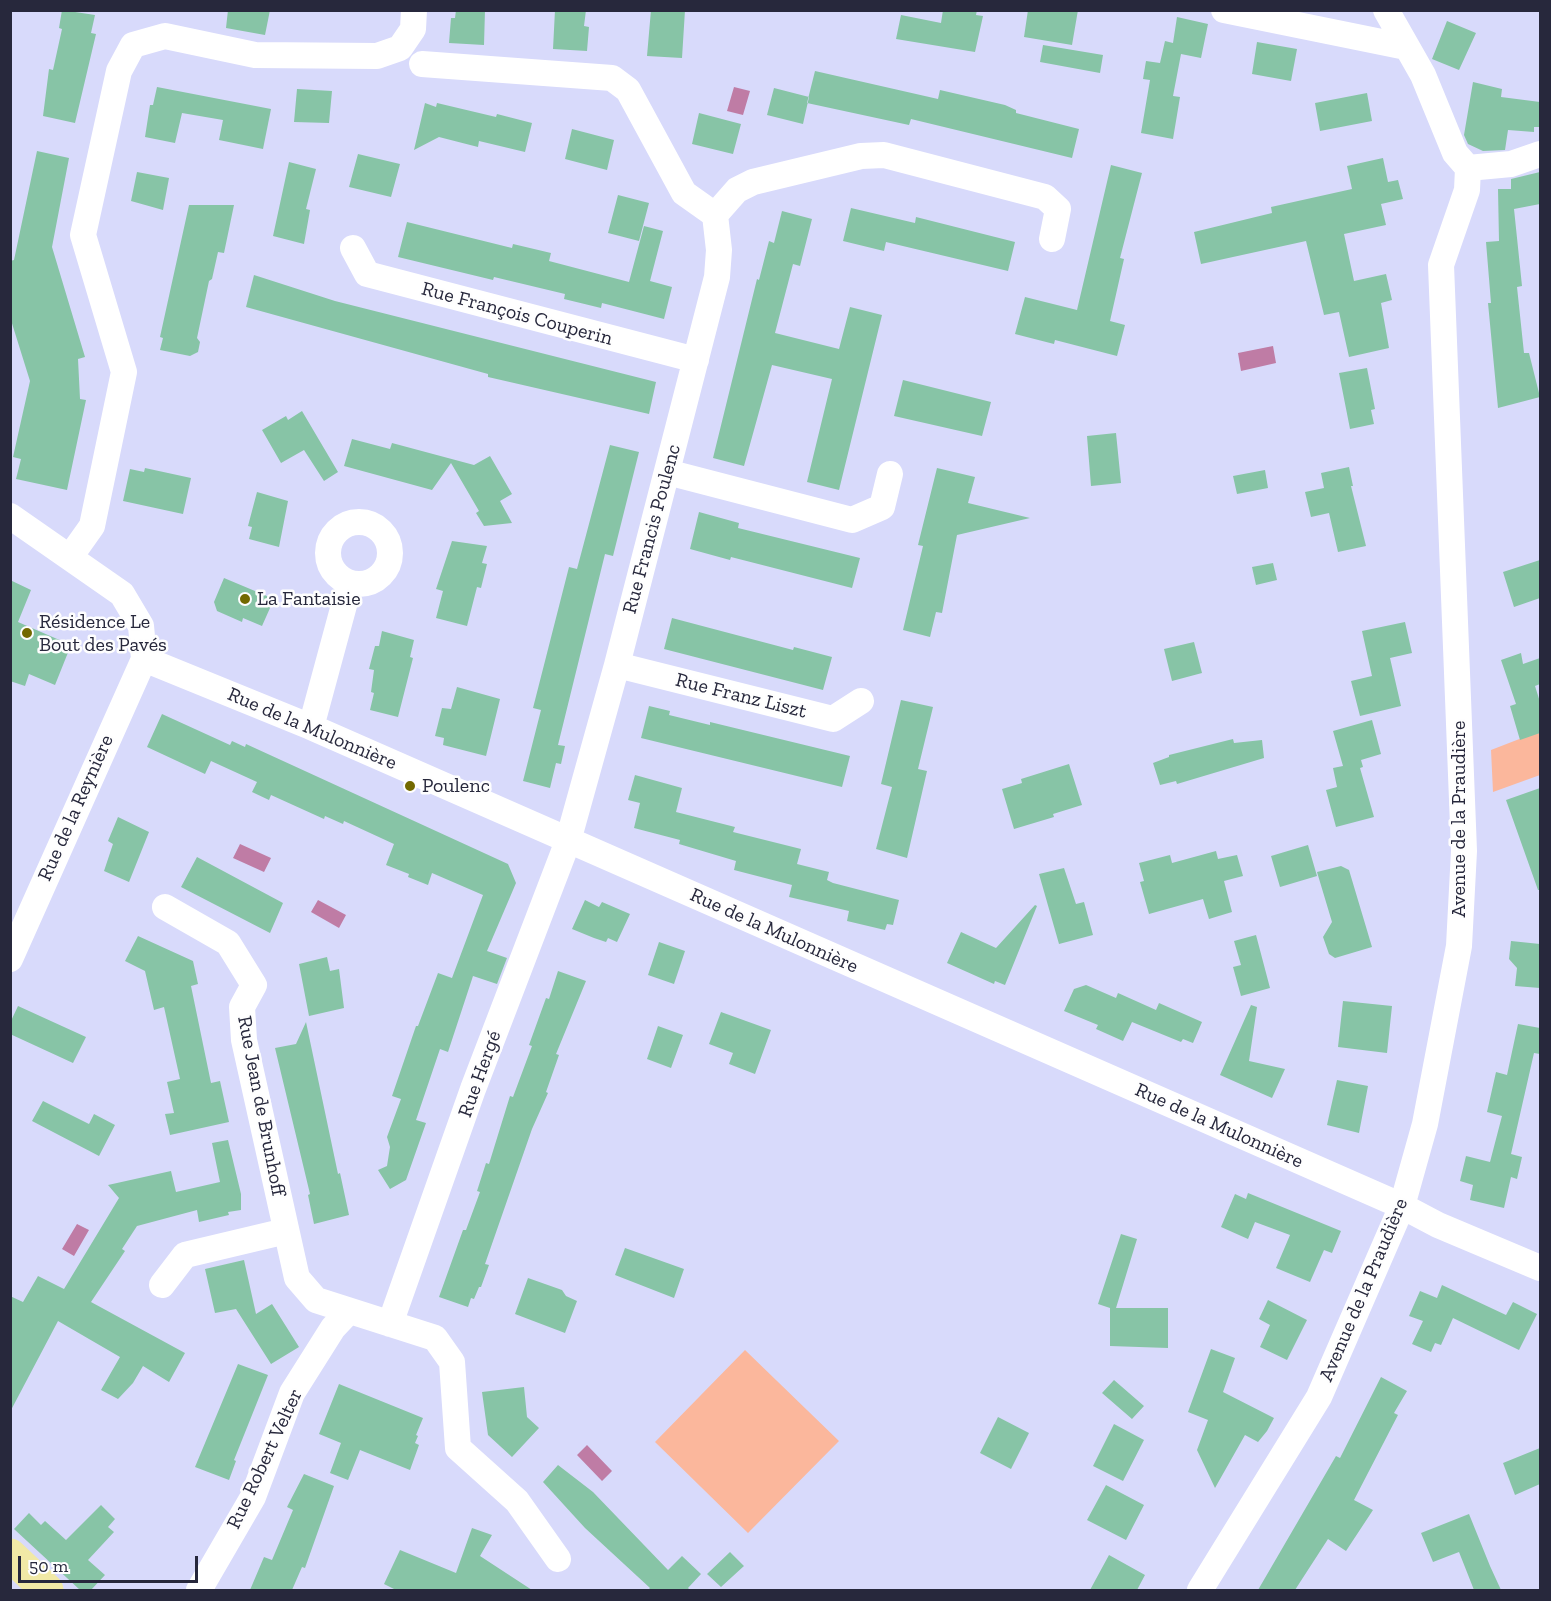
<!DOCTYPE html>
<html>
<head>
<meta charset="utf-8">
<style>
  body { margin:0 }
  #map { position:relative; width:1551px; height:1601px; overflow:hidden; background:#d8dafb; font-family:"Zilla Slab",serif }
  canvas { display:block }
  .frame { position:absolute; inset:0; border:12px solid #27283c; pointer-events:none }
  .scale { position:absolute; left:18px; top:1556px; width:180px; height:27px; box-sizing:border-box; border:3px solid #27283c; border-top:0; padding-left:8px; font-size:18px; line-height:21px; white-space:nowrap; color:#27283c; -webkit-text-stroke:4px #fefefe; paint-order:stroke }
</style>
</head>
<body>
<div id="map">
<canvas width="1551" height="1601"></canvas>
<div class="frame"></div>
<div class="scale">50 m</div>
</div>
<script>
const g = document.querySelector('canvas').getContext('2d');
g.lineJoin = 'round';
function fillPath(path, color) { g.fillStyle = color; g.fill(path, 'evenodd'); }
function stroke(path, color, width, dash) { g.strokeStyle = color; g.lineWidth = width; g.lineCap = dash ? 'butt' : 'round'; g.setLineDash(dash || []); g.stroke(path); }
function write(font, color, halo, rows, align = 'center') {
  g.font = font + ' "Zilla Slab",serif'; g.lineWidth = 5; g.setLineDash([]); g.textBaseline = 'middle'; g.strokeStyle = halo; g.fillStyle = color; for (const [text, x, y, turn = 0] of rows) {
    g.save(); g.translate(x, y); g.rotate((+turn || 0) * Math.PI / 180); g.textAlign = isNaN(turn) ? turn : align; if (halo) g.strokeText(text, 0, 0); g.fillText(text, 0, 0); g.restore();
  }
}
fillPath(new Path2D(`
  M1540 731V775L1493 792 1491 750Z
  M745 1350 839 1441 748 1533 655 1442Z`), '#fbb79c');
fillPath(new Path2D(`
  M734 87 750 91 743 115 727 111Z
  M1273 346 1276 363 1241 371 1238 353Z
  M240 844 271 858 264 872 233 858Z
  M318 900 346 915 339 928 311 912Z
  M77 1224 89 1230 74 1256 62 1249Z
  M587 1445 612 1471 602 1481 577 1455Z`), '#bf7ca5');
fillPath(new Path2D(`
  M62 10 95 15 91 33 96 34 75 123 43 116 49 69 53 70 62 29 59 28Z
  M228 10H270L265 35 226 28Z
  M456 10H485L484 45 449 43 451 18H455Z
  M555 10H586L584 26 589 27 587 51 553 49Z
  M651 10H685L682 58 647 56Z
  M943 10H977L976 15 983 16 975 52 896 39 901 15 941 23Z
  M1028 10H1078L1072 45 1024 37Z
  M1177 17 1208 24 1201 58 1181 54 1173 96 1180 97 1173 139 1141 133 1150 80 1143 79 1146 61 1160 63 1165 41 1173 43Z
  M1447 21 1476 33 1459 70 1432 59Z
  M1257 42 1297 49 1291 81 1252 74Z
  M1043 45 1103 55 1100 73 1040 62Z
  M815 71 938 99 940 90 1005 105 1016 110V113L1079 129 1072 158 911 119 909 125 807 103Z
  M1473 82 1502 89 1501 97 1540 102V127H1534V132L1508 130 1505 150 1483 151 1468 144 1464 135Z
  M157 87 271 109 263 149 219 140 223 120 182 113 175 143 145 137 150 105H153Z
  M774 88 809 97 803 124 767 115Z
  M297 89 332 91 329 123 294 122Z
  M1367 93 1372 121 1320 131 1315 103Z
  M425 103 436 107 437 103 496 117 497 114 532 123 525 152 479 141 478 147 439 137 414 150Z
  M699 113 741 124 733 154 692 144Z
  M572 129 614 140 607 170 565 159Z
  M37 151 69 158 52 247 85 357 78 359 80 399 86 400 67 490 16 479 21 459 13 457 30 381 10 317V261L14 260Z
  M358 154 400 164 391 197 349 187Z
  M1383 158 1388 182 1398 180 1403 199 1381 204 1386 225 1344 234 1354 281 1386 274 1392 300 1381 303 1389 348 1349 357 1339 312 1324 315 1306 241 1201 264 1194 232 1272 213 1271 207 1352 189 1347 166Z
  M289 162 316 169 306 209 310 210 304 244 273 236Z
  M1111 165 1142 173 1120 258 1124 259 1110 321 1125 325 1117 356 1055 340 1054 344 1015 334 1025 297 1077 310Z
  M137 172 169 178 163 210 131 201Z
  M1540 172V204L1514 209 1522 286 1517 287 1524 353H1529L1540 397 1498 408 1488 303H1491L1486 242 1499 241 1498 189H1511V179Z
  M618 195 649 203 639 241 608 233Z
  M189 205H234L224 253 218 252 212 279 209 281 197 338 200 342 198 352 190 356 160 350 163 338 160 337Z
  M851 208 915 223 916 217 1015 242 1008 271 886 242 884 251 843 241Z
  M782 211 812 219 800 266 793 264 775 333 839 349 850 307 882 315 839 490 807 482 832 379 772 365 744 466 713 458 757 279 759 280 769 241 774 243Z
  M407 222 512 248 513 244 551 253 549 261 629 282 644 226 663 231 650 281 672 287 664 319 602 303 601 308 564 299 565 294 494 277 493 280 398 257Z
  M254 275 335 301 656 382 649 414 488 377V374L246 307Z
  M1367 368 1375 409 1371 410 1374 424 1350 429 1339 373Z
  M903 380 991 402 982 436 894 416Z
  M302 411 338 472 324 481 304 450 281 463 262 430 286 416 288 420Z
  M1116 433 1121 483 1091 486 1087 436Z
  M352 439 390 449 392 443 474 465 490 456 512 494 500 501 512 523 484 526 476 513 479 511 451 463 432 490 344 466Z
  M610 445 639 452 613 556 605 554 558 745 565 746 561 764 556 763 550 788 523 781 541 710 533 708 569 567 577 569Z
  M1349 467 1353 486H1351L1366 546 1338 552 1329 513 1311 517 1305 492 1324 488 1321 473Z
  M145 468 191 478 183 514 123 501 130 469 144 472Z
  M937 468 975 477 968 503 1030 518 957 535 942 613 936 612 930 637 903 630 923 546 918 545Z
  M1265 470 1268 488 1237 494 1233 476Z
  M257 492 288 501 279 547 249 539 252 527 248 526Z
  M699 512 739 523 738 528 860 558 852 588 731 557 730 560 690 549Z
  M452 541 487 546 482 563 487 564 481 588 477 587 467 626 436 618 443 591 436 589Z
  M1540 560V598L1514 607 1503 572Z
  M1273 563 1277 580 1256 585 1252 567Z
  M224 578 274 599 262 626 243 618 242 622 217 611 214 602Z
  M10 580 31 590 18 622 71 645 55 685 29 674 25 686 10 681Z
  M672 618 793 650 794 647 832 657 823 690 664 649Z
  M1405 622 1412 653 1390 658 1401 706 1360 716 1351 681 1372 676 1362 631Z
  M382 631 414 640 410 657 413 658 398 717 370 710 374 693 371 692 374 670 369 669 375 646H379Z
  M1194 642 1202 673 1172 681 1164 649Z
  M1521 653 1523 664 1540 658V684L1535 686 1540 702V733L1520 740 1510 706 1516 704 1501 660Z
  M457 687 500 699 486 756 443 745 444 738 435 736 442 708 451 709Z
  M901 700 933 707 918 769 927 771 907 858 876 849 892 787 881 784Z
  M649 706 670 711 669 715 710 725V722L850 756 842 787 641 738Z
  M162 714 230 745 232 741 245 747 246 744 508 864 516 883 487 951 507 958 497 984 473 976 448 1052 440 1049 416 1120 426 1123 406 1180 390 1189 378 1170 387 1166 390 1147 387 1137 401 1099 392 1096 416 1026H418L438 973 452 978 483 895 432 873 428 885 408 877 409 874 386 865 394 844 344 821 343 824 325 816 324 819 271 795 269 800 252 792 257 782 211 761 205 774 147 747Z
  M1372 720 1381 754 1361 760 1363 767 1360 768 1374 817 1336 827 1326 790 1337 787 1333 768 1343 766 1333 731Z
  M1233 739 1234 743 1262 740 1264 758 1177 784 1176 781 1160 785 1153 763 1169 757V755Z
  M1069 764 1082 805 1053 814 1054 817 1014 829 1002 789 1022 783 1021 779Z
  M635 775 682 788 676 812 735 827 733 832 801 849 797 864 829 872 827 880 833 883 899 900 893 925 887 924 885 930 847 921 849 911 789 897 792 885 734 870 736 861 679 844 680 840 634 828 640 803 628 800Z
  M1540 788V890H1538L1506 800Z
  M118 817 149 832 129 882 104 871 113 844 108 841Z
  M1308 845 1317 876 1280 887 1271 856Z
  M1216 851 1218 859 1237 855 1243 876 1224 881 1232 912 1209 919 1203 899 1149 914 1140 882 1144 881 1139 863 1170 855 1172 863Z
  M197 857 283 903 270 933 181 887Z
  M1341 866 1349 870 1372 947 1335 958 1329 954 1323 937 1332 922 1317 872Z
  M1064 868 1076 904 1084 902 1093 935 1059 944 1039 874Z
  M585 900 599 907 602 902 630 914 617 942 608 938 606 942 594 938 572 929Z
  M1035 905 1037 906 1005 985 995 981 994 984 947 963 961 932 996 948Z
  M1256 935 1270 988 1241 996 1233 967 1241 965 1234 941Z
  M138 936 193 961 198 984 191 986 211 1083 220 1081 229 1122 170 1135 165 1114 174 1113 167 1082 180 1079 164 1007 154 1010 145 971 125 961Z
  M1511 941 1540 944V988L1515 986 1517 968 1509 959Z
  M659 942 685 951 674 984 648 975Z
  M327 957 330 971 339 969 344 1008 309 1016 299 964Z
  M558 971 586 981 556 1054 559 1055 546 1092 548 1093 532 1129 485 1264 489 1265 481 1287H479L474 1299 471 1298 468 1307 439 1297 463 1230H466L480 1192 477 1191 486 1163 489 1164 510 1096 513 1097 532 1046 529 1045 546 998 549 999Z
  M1086 985 1116 998 1118 993 1156 1010 1159 1003 1202 1022 1193 1043 1183 1039 1181 1042 1132 1022 1123 1041 1096 1029 1098 1025 1064 1011 1074 989Z
  M1343 1001 1392 1006 1387 1053 1338 1047Z
  M1251 1005 1257 1007 1249 1061 1285 1069 1272 1098 1220 1075Z
  M18 1006 86 1037 73 1063 10 1034V1023Z
  M721 1012 771 1030 755 1074 729 1064 733 1053 709 1044Z
  M306 1022 338 1174 340 1173 349 1215 314 1224 308 1195 310 1194 275 1048 296 1044Z
  M1518 1024 1540 1028V1054L1534 1053 1511 1154 1522 1157 1517 1179 1511 1177 1504 1208 1470 1200 1473 1185 1460 1181 1466 1156 1490 1162 1502 1116 1487 1112 1496 1072 1507 1075Z
  M658 1026 683 1035 671 1068 647 1059Z
  M1337 1080 1368 1086 1359 1133 1327 1125Z
  M43 1101 89 1124 94 1114 115 1125 99 1156 32 1121Z
  M228 1140 241 1194V1210L228 1212 229 1215 199 1222 197 1210 137 1226 122 1249 125 1251 91 1302 185 1353 169 1382 143 1366 133 1383 118 1399 101 1390 120 1357 58 1321 10 1412V1296L23 1302 38 1276 64 1289 119 1198 108 1185 171 1171 176 1192 220 1182 212 1143Z
  M1248 1193 1341 1231 1332 1253 1324 1250 1310 1282 1276 1268 1290 1235 1255 1222 1248 1239 1221 1227 1235 1194 1246 1199Z
  M1121 1234 1137 1239 1116 1308H1168V1348L1110 1346V1308L1098 1304Z
  M625 1248 684 1269 674 1298 615 1275Z
  M244 1260 256 1314 272 1304 299 1347 271 1364 236 1309 215 1313 205 1269Z
  M528 1278 562 1290 566 1296 577 1301 565 1333 515 1314Z
  M1442 1285 1506 1315 1513 1302 1537 1314 1519 1350 1453 1318 1441 1345 1435 1343 1431 1352 1412 1344 1423 1321 1409 1316 1420 1291 1437 1298Z
  M1268 1300 1307 1320 1287 1360 1260 1347 1270 1325 1259 1319Z
  M1211 1349 1235 1358 1223 1392 1274 1418 1267 1431 1258 1442 1245 1435 1215 1488 1197 1450 1208 1420 1188 1412Z
  M238 1364 268 1375 234 1460 236 1461 229 1480 195 1467Z
  M1381 1377 1407 1391 1394 1413 1398 1415 1354 1500 1373 1510 1346 1551 1328 1539 1295 1590H1258L1336 1456 1340 1458Z
  M1114 1380 1144 1406 1132 1419 1102 1393Z
  M339 1384 423 1418 416 1435 418 1436 415 1443 419 1445 410 1470 360 1450 348 1480 330 1473 341 1443 319 1434Z
  M524 1387 527 1417 539 1428 512 1457 488 1435 482 1392Z
  M998 1417 1029 1433 1011 1469 980 1453Z
  M1114 1424 1144 1440 1123 1481 1093 1466Z
  M1540 1448V1484L1515 1495 1503 1463Z
  M558 1465 593 1492 668 1570 682 1556 701 1574 688 1588 690 1590H648L650 1588 585 1528 543 1482Z
  M304 1474 334 1486 305 1568 302 1567 292 1590H250L264 1557 272 1560 293 1510 287 1507Z
  M1106 1485 1144 1505 1126 1540 1087 1520Z
  M101 1505 115 1519 108 1527 114 1532 88 1560 105 1575 91 1590H80L14 1529 29 1513 41 1525 45 1521 66 1540Z
  M1469 1514 1490 1566 1501 1590H1474L1459 1552 1433 1562 1421 1533Z
  M472 1528 492 1535 480 1556 532 1590H396L384 1584 400 1550 456 1573Z
  M730 1552 744 1566 721 1587 707 1574Z
  M1109 1555 1145 1575 1137 1590H1090Z`), '#87c4a6');
stroke(new Path2D(`
  M1224 10 1406 47
  M422 64 612 78 628 90 684 193 715 215
  M1468 168 1511 164 1540 154
  M715 215 737 190 753 182 861 156 884 155 1045 197 1058 209 1052 239
  M353 248 367 274 696 360
  M667 472 852 520 882 507 890 474
  M10 516 122 594 141 626 144 659
  M328 553a31 31 0 1 1 62 0a31 31 0 1 1-62 0Z
  M70 557 92 526 124 372 83 235 119 71 133 45 165 36 255 55 377 56 400 48 413 29 414 10
  M144 659 311 727 1402 1206 1438 1225 1540 1268
  M617 665 833 719 861 701
  M311 727 350 583
  M165 907 228 943 254 985 242 1007 244 1040 297 1278 316 1300 435 1338 452 1362 458 1448 517 1501 558 1559
  M10 959 144 659
  M162 1285 185 1255 286 1231
  M390 1324 473 1089 568 841 617 665 717 277 719 250 715 215
  M199 1590 253 1497 292 1393 333 1328 349 1311
  M1200 1590 1319 1397 1402 1206 1425 1124 1459 946 1464 851 1441 265 1467 190 1468 168 1455 153 1423 75 1386 10`), '#fff', 26);
stroke(new Path2D(`
  M10 1555 47 1590`), '#f1e9a6', 33);
for (const [x, y, r, color] of [
  [245,599,6,"#736900"],
  [27,633,6,"#736900"],
  [410,786,6,"#736900"]
]) { const dot = new Path2D(); dot.arc(x, y, r, 0, 2 * Math.PI); g.fillStyle = color; g.fill(dot); stroke(dot, '#fefefe', 2); }
write('20px', '#27283c', '#fefefe', [
  ["Rue François Couperin",517,314,15],
  ["Rue Francis Poulenc",652,529,-75],
  ["Rue Franz Liszt",741,696,14],
  ["Rue de la Mulonnière",312,729,23],
  ["Rue de la Reynière",76,808,-66],
  ["Avenue de la Praudière",1459,819,-90],
  ["Rue de la Mulonnière",774,931,24],
  ["Rue Hergé",480,1074,-70],
  ["Rue Jean de Brunhoff",261,1106,79],
  ["Rue de la Mulonnière",1219,1126,24],
  ["Avenue de la Praudière",1364,1290,-67],
  ["Rue Robert Velter",265,1459,-65]
]);
write('20px', '#27283c', '#fefefe', [
  ["La Fantaisie",257,599],
  ["Résidence Le",39,622],
  ["Bout des Pavés",39,645],
  ["Poulenc",422,786]
], 'left');
</script>
</body>
</html>
